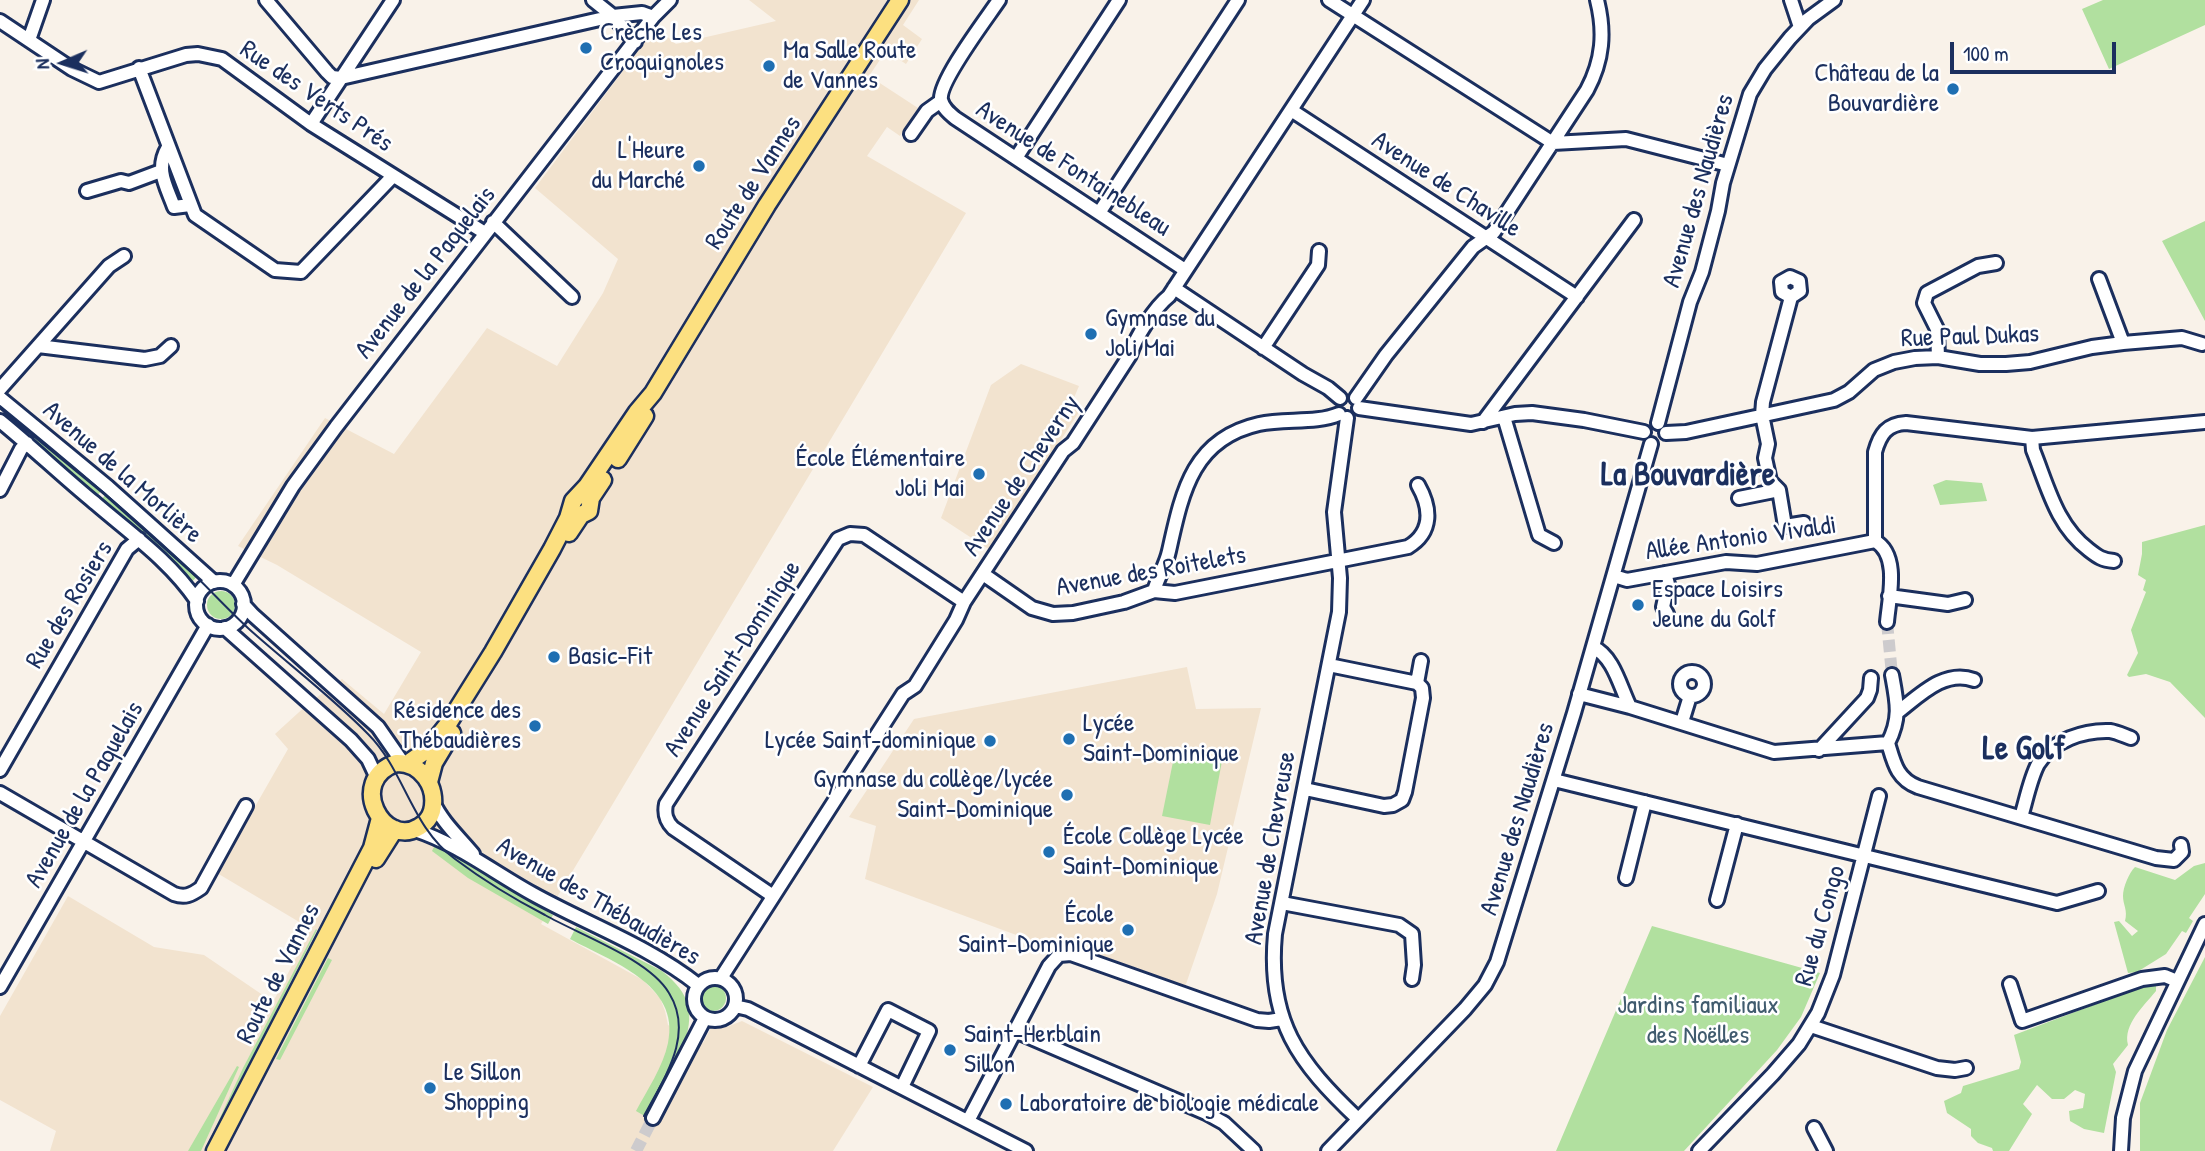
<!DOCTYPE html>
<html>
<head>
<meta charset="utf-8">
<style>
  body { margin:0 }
  #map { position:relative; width:2205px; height:1151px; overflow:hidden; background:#f9f2e9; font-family:"Patrick Hand",sans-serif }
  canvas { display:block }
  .north { position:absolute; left:28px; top:28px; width:70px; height:70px; -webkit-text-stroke:5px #fff; paint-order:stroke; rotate:267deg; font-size:19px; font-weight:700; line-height:28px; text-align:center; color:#1b2f5e }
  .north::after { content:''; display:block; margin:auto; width:24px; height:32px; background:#1b2f5e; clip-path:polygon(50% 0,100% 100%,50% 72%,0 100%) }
  .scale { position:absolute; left:1950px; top:42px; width:166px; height:32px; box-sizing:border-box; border:4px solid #1b2f5e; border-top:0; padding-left:9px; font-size:21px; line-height:24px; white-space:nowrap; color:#1b2f5e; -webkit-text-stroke:5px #fff; paint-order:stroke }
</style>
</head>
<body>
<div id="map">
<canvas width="2205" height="1151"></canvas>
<div class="north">N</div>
<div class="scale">100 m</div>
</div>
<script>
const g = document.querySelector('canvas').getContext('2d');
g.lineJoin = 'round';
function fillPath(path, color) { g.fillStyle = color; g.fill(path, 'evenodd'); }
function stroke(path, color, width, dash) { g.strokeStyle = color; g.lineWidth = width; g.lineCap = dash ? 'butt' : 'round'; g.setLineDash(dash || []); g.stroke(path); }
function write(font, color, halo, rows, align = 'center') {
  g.font = font + ' "Patrick Hand",sans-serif'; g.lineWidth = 5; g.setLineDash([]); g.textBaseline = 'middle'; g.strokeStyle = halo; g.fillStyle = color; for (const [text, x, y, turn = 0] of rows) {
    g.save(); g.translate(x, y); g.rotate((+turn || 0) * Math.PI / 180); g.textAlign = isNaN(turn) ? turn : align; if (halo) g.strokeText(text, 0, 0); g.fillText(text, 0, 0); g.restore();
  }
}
fillPath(new Path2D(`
  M749 0H919L903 25 922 39 906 64 886 51 869 76 918 108 900 136 887 127 867 156 966 213 541 924 643 980 660 998 665 1011 668 1025 703 1043 711 1028 727 1027 742 1021 873 1087 833 1151H50L56 1131 0 1100V1016L68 896 154 947 204 955 273 1002 311 929 217 873 288 749 275 734 309 703 342 679 384 714 421 652 277 565 238 546 325 418 394 454 487 328 557 366 603 293 618 259 535 188 656 27 676 44 776 21Z
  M1021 364 1079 386 1070 407 1079 412 990 550 941 518 991 385Z
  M1187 667 1196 709 1261 708 1217 894 1185 987 1049 940 1046 946 865 879 876 826 849 817 914 719Z`), '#f2e3cf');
fillPath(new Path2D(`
  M2103 0H2205V25L2109 69 2082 9Z
  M2205 221V321L2162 241Z
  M23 423 102 490 97 496 22 433Z
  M1946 480 1982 483 1987 501 1940 505 1933 485Z
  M107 493 198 575 192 582 101 500Z
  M2205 525V718L2170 682 2146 674 2129 677 2127 675 2138 653 2131 630 2146 592 2143 590 2146 580 2138 575 2142 554V542Z
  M207 605a14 14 0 1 1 28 0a14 14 0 1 1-28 0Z
  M1175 752 1222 761 1210 825 1162 816Z
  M436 843 500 884 553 915 548 924 468 878 432 851Z
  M2205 863V894L2189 918 2193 921 2186 933 2182 931 2166 954 2137 972 2128 973 2114 922 2119 921 2132 936 2138 931 2125 921C2128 910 2123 905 2123 896 2123 887 2129 873 2135 867L2175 880 2194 866Z
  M1652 926 1820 973 1801 1017 1777 1050 1684 1151H1556Z
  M576 927 662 971C691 994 695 1013 683 1048L648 1118 636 1111C647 1090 663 1067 668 1043 681 984 610 961 570 939Z
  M316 929 317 930 224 1113 218 1132 207 1151 205 1150 243 1068Z
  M2205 957V1151H2140V1103L2167 1030Z
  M328 958 332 960 280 1060 276 1059Z
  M2149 984 2156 986V991C2144 1006 2123 1024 2128 1045L2113 1064 2116 1072 2104 1133 2084 1129 2070 1121 2069 1111 2083 1108 2085 1094 2075 1090 2064 1099H2052L2037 1085 2023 1104 2032 1114 2009 1151H1993L1992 1148 1978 1143 1971 1136V1129L1947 1113 1944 1101 1961 1093 1963 1086 2019 1069 2021 1062 2014 1035Z
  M700 998a13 13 0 1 1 26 0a13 13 0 1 1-26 0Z
  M237 1066 239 1067 201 1151H188Z`), '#b1e09f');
stroke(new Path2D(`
  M1887 622 1892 675
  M636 1151 653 1118`), '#cdcbcd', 12, [12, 6]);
const minor = new Path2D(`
  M266 0 327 72 332 77 341 78 613 16 642 13 653 17
  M593 0 613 16 635 42
  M999 0C987 18 938 82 941 100 943 108 949 113 955 118L1185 270
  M1329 0 1553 143 1626 139 1728 165
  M1791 0 1800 27
  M0 21 72 69 99 82 186 55 198 54 222 59 311 124 485 233
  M29 40 43 0
  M139 68 195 215 275 270 301 272 393 176
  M1291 110 1577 297
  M311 124 393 0
  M911 134 927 111 941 101
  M168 147C155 169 166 185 174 207L190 205
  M1016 158 1119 0
  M87 191 121 181 129 183 161 171
  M1099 213 1238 0
  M493 222 572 297
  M2099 279 2123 343
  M1174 288 1303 374 1328 388 1340 398
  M1791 297 1782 292 1781 282 1790 277 1799 281 1800 291 1791 297 1763 402 1762 415 1768 444 1765 458 1770 481 1779 490 1785 526 1804 523
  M38 346 145 359 160 356 171 346
  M1263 348 1318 265 1319 251
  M1938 357 1937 329 1924 303 1927 293 1978 266 1996 263
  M0 389 109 266 124 256
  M0 398 108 487 214 582
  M1356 398 1386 355 1473 247 1494 232 1587 90C1603 60 1605 32 1597 0
  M1359 408 1471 424 1515 414 1532 413 1584 420 1644 432
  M1504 417 1539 535 1554 543
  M1347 418 1334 512 1340 578 1339 612 1275 934C1267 1021 1298 1062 1358 1119
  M0 421C32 447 62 476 95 503 131 534 170 561 197 601
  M1483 422 1634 220
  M1658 423 1690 302 1702 272 1718 211 1723 183 1750 94 1765 69 1790 38 1808 19 1834 0
  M1666 433 1686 432 1834 400 1849 392 1874 370 1894 362 1915 358 1938 357 1980 364H2006L2030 362 2092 347 2123 343 2182 338 2202 344
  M2032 438 2033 450C2048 487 2056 525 2089 550 2098 557 2102 560 2114 561
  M0 490 21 449 27 443
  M1739 498 1779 490
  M1665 573 1668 584 1663 607 1667 614
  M983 574 1032 608 1053 614 1073 613 1124 602 1154 591 1175 593 1408 547C1433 532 1431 508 1418 485
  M1614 576 1627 580 1726 562 1757 564 1875 541
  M196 605a24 24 0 1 1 48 0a24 24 0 1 1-48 0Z
  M233 585 293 486 336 427 653 17 670 0
  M1154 591C1158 577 1166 565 1169 551 1182 493 1192 439 1259 424 1285 418 1315 424 1339 414
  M1889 596 1948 604 1965 600
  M243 604 253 615 378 727 403 763
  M1887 622C1889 598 1900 555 1875 541V452C1880 434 1887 424 1906 423L2032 438 2205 422
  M225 628 351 740 368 759 376 776
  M1593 647C1614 657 1620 687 1630 707
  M1680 684a12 12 0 1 1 24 0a12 12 0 1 1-24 0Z
  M1417 683 1421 661
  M1579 694 1630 707 1774 752 1888 743C1894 763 1897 779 1918 787L2156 858 2174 860 2182 852 2181 845
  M1898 712C1920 695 1945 669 1974 680
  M1682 722 1690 696
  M1888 743C1901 718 1897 702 1892 675
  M1819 750 1867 698 1870 690 1871 678
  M0 770 127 549 139 539
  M1554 780 2057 903 2098 891
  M1305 789 1384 806 1393 805 1402 800 1405 792 1423 698 1422 688 1417 683 1329 665
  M0 793 174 894C185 898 191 895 201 888L246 806
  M433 802C442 822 459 837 473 854
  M2021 817C2026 801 2030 779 2038 764 2053 740 2084 730 2110 731 2117 732 2125 736 2131 738
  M415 830C458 844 493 872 533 894 587 924 649 946 698 985
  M1626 878 1645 802
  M773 896 673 828C666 821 664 814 666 804L838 539 850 534 864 535 964 602
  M1717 900 1737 824
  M1282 903 1399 925 1412 934 1414 965 1412 979
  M694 999a21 21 0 1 1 42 0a21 21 0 1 1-42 0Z
  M721 978 903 694 915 686 956 620 964 602 1063 451 1073 443 1130 355C1135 338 1155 307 1169 296L1363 0
  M2010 984 2022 1021 2142 979 2165 976 2177 981
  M0 987 208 625
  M735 1006 748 1009 1026 1151
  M1811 1026 1937 1068 1955 1070 1966 1068
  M1015 1031 1206 1113 1224 1123 1254 1151
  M859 1066 888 1010 929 1031 902 1087
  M653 1118 705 1018
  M968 1121 1049 966 1059 955 1071 954 1257 1020 1269 1021 1282 1019
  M1814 1128 1826 1151
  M1328 1151 1465 1009 1485 985 1497 962 1574 713 1651 444
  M1699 1151 1773 1074 1799 1044 1818 1013 1833 975 1879 796
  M2121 1151 2123 1118 2135 1071 2205 924`);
const major = new Path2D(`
  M618 459 645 416
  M569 533 581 515 589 511 591 498 603 480
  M396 763C421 762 438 787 432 811 430 818 426 823 419 827 384 849 346 781 396 763Z
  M407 764 428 749 448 724 493 652 552 549 568 518 573 501 587 486 637 412 653 393 767 205 900 0
  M429 782 434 763 452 733
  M376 859 395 829
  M215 1151 372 848 380 818`);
stroke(minor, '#1b2f5e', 18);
stroke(major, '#1b2f5e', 21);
stroke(minor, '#fff', 12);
stroke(major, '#fce080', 16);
stroke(new Path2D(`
  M0 406C60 455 120 505 177 558 202 581 224 606 249 629 288 664 331 696 368 734 405 771 411 827 455 859 483 880 514 899 545 915 580 935 649 959 669 993 695 1035 664 1078 644 1116`), '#1b2f5e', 2);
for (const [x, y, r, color] of [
  [586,48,7,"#1f6fb2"],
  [769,66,7,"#1f6fb2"],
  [1953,89,7,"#1f6fb2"],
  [699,166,7,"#1f6fb2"],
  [1091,334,7,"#1f6fb2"],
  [979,474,7,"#1f6fb2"],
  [1638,605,7,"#1f6fb2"],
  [554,657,7,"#1f6fb2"],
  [535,726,7,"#1f6fb2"],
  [1069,739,7,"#1f6fb2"],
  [990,741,7,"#1f6fb2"],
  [1067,795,7,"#1f6fb2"],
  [1049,852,7,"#1f6fb2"],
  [1128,930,7,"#1f6fb2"],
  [950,1050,7,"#1f6fb2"],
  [430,1088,7,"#1f6fb2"],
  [1006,1104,7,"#1f6fb2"]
]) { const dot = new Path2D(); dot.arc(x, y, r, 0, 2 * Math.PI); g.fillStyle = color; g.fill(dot); stroke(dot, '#fff', 2.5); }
write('26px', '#1b2f5e', '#fff', [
  ["Crèche Les",600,33],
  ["Croquignoles",600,63],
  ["Ma Salle Route",783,51],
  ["de Vannes",783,81],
  ["Château de la",1939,74,"right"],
  ["Bouvardière",1939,104,"right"],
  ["L'Heure",685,151,"right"],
  ["du Marché",685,181,"right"],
  ["Gymnase du",1105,319],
  ["Joli Mai",1105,349],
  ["École Élémentaire",965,459,"right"],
  ["Joli Mai",965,489,"right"],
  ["Espace Loisirs",1652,590],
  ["Jeune du Golf",1652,620],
  ["Basic-Fit",568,657],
  ["Résidence des",521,711,"right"],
  ["Thébaudières",521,741,"right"],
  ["Lycée",1083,724],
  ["Saint-Dominique",1083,754],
  ["Lycée Saint-dominique",976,741,"right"],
  ["Gymnase du collège/lycée",1053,780,"right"],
  ["Saint-Dominique",1053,810,"right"],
  ["École Collège Lycée",1063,837],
  ["Saint-Dominique",1063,867],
  ["École",1114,915,"right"],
  ["Saint-Dominique",1114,945,"right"],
  ["Saint-Herblain",964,1035],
  ["Sillon",964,1065],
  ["Le Sillon",444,1073],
  ["Shopping",444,1103],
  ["Laboratoire de biologie médicale",1020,1104]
], 'left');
write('26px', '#1b2f5e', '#fff', [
  ["Rue des Verts Prés",316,97,34],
  ["Avenue de Fontainebleau",1073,169,33],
  ["Route de Vannes",754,183,-57],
  ["Avenue de Chaville",1446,185,33],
  ["Avenue des Naudières",1699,191,-74],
  ["Avenue de la Paquelais",426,273,-52],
  ["Rue Paul Dukas",1970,337,-2],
  ["Avenue de la Morlière",122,473,41],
  ["Avenue de Cheverny",1022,476,-56],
  ["Allée Antonio Vivaldi",1741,539,-8],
  ["Avenue des Roitelets",1151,572,-10],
  ["Rue des Rosiers",70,605,-59],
  ["Avenue Saint-Dominique",733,659,-57],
  ["Avenue de la Paquelais",85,795,-60],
  ["Avenue des Naudières",1518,819,-73],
  ["Avenue de Chevreuse",1271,848,-80],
  ["Avenue des Thébaudières",598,902,30],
  ["Rue du Congo",1821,926,-74],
  ["Route de Vannes",279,974,-63]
]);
write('26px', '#405b6e', '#fff', [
  ["Jardins familiaux",1698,1006],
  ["des Noëlles",1698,1036]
]);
write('bold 33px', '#1b2f5e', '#fff', [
  ["La Bouvardière",1688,476],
  ["Le Golf",2024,750]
]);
</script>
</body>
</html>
